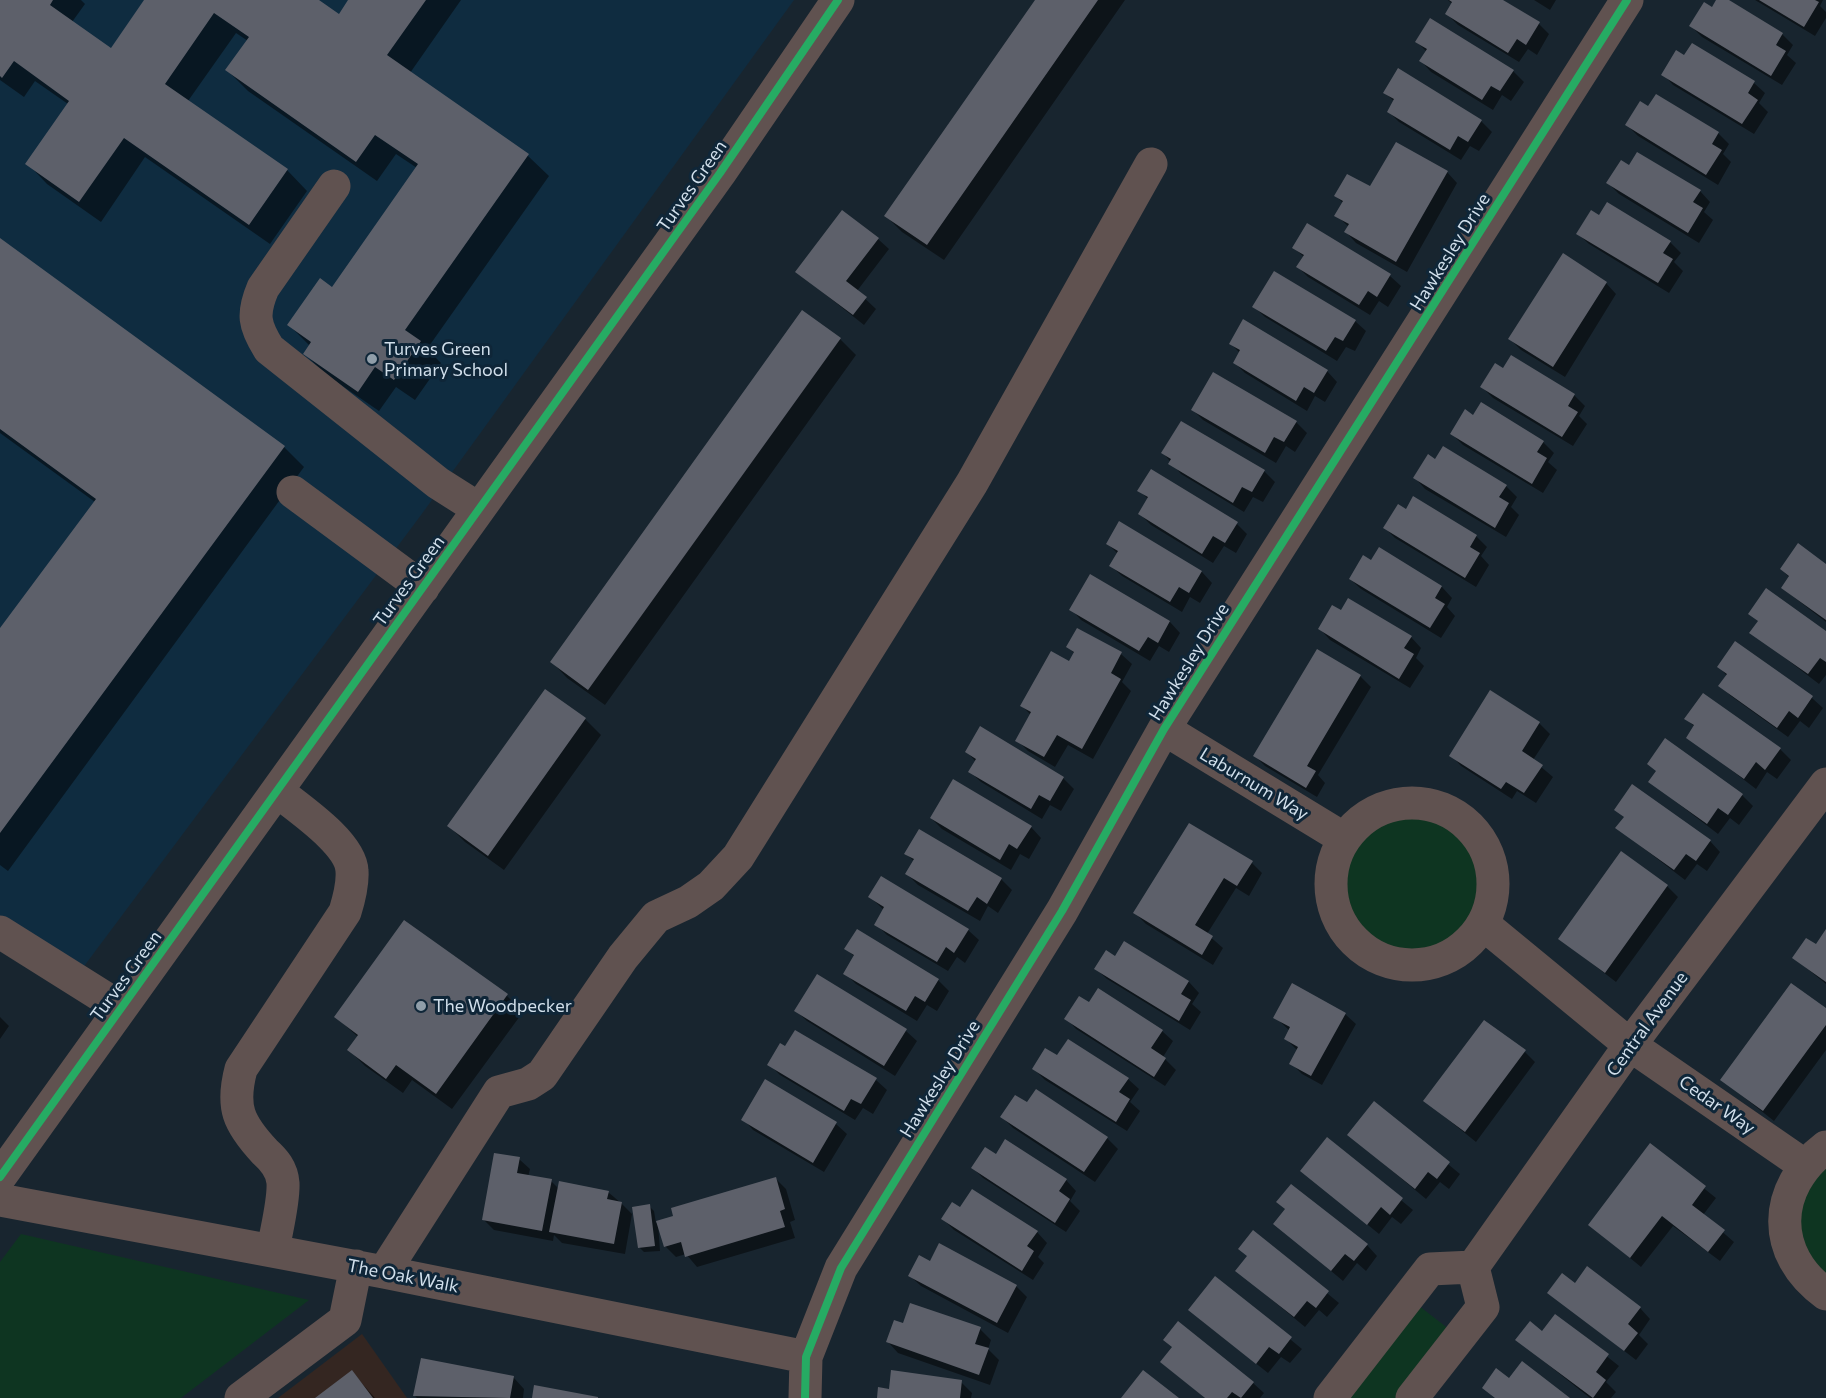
<!DOCTYPE html>
<html>
<head>
<meta charset="utf-8">
<style>
  body { margin:0 }
  canvas { display:block; background:#18252f }
</style>
</head>
<body>
<canvas width="1826" height="1398"></canvas>
<script>
const g = document.querySelector('canvas').getContext('2d');
g.lineJoin = 'round';
function fillPath(path, color) { g.fillStyle = color; g.fill(path, 'evenodd'); }
function stroke(path, color, width, dash) { g.strokeStyle = color; g.lineWidth = width; g.lineCap = dash ? 'butt' : 'round'; g.setLineDash(dash || []); g.stroke(path); }
function write(font, color, halo, rows, align = 'center') {
  g.font = font + ' Commissioner,sans-serif'; g.lineWidth = 6; g.setLineDash([]); g.textBaseline = 'middle'; g.strokeStyle = halo; g.fillStyle = color; for (const [text, x, y, turn = 0] of rows) {
    g.save(); g.translate(x, y); g.rotate((+turn || 0) * Math.PI / 180); g.textAlign = isNaN(turn) ? turn : align; if (halo) g.strokeText(text, 0, 0); g.fillText(text, 0, 0); g.restore();
  }
}
fillPath(new Path2D(`
  M362 1334 407 1398H278Z`), '#342621');
fillPath(new Path2D(`
  M0 0H794L421 515 70 985 0 948Z`), '#0f2c40');
fillPath(new Path2D(`
  M1343 884a70 70 0 1 1 140 0a70 70 0 1 1-140 0Z
  M1826 1160V1284L1814 1275 1794 1206Z
  M21 1234 309 1300 181 1398H0V1262Z
  M1414 1302 1454 1333 1401 1398H1342Z`), '#0e3521');
fillPath(new Path2D(`
  M1 0H81L85 4 72 22 112 50 146 0H317L339 16 350 0H461L410 73 528 156 549 176 427 349 441 363 415 400 396 387 379 411 325 374 305 354 310 346 289 325 332 289 417 168 396 154 377 181 248 91 227 70 248 41 236 33 188 101 287 170 307 191 270 244 145 157 101 222 47 184 27 163 68 104 35 81 24 97 0 80Z
  M1036 0H1125L944 260 902 232 886 216Z
  M1448 0H1500L1539 24 1549 34 1537 55 1528 49 1519 62 1458 25 1447 14 1452 4Z
  M1534 0H1556L1550 10Z
  M1718 0H1726L1782 34 1793 45 1787 55 1796 63 1782 85 1702 37 1691 26 1712 9Z
  M1755 0H1823L1820 6 1826 12V18L1815 36Z
  M1417 42 1513 71 1524 82 1511 101 1502 95 1493 110 1431 72 1421 61 1427 52Z
  M1692 45 1754 83 1765 93 1759 103 1768 112 1754 134 1673 85 1663 74 1684 57Z
  M1385 93 1481 121 1492 132 1479 151 1470 146 1461 160 1399 122 1389 112 1395 102Z
  M1648 108 1718 133 1729 144 1723 154 1731 162 1718 185 1638 136 1627 125Z
  M1630 167 1700 191 1710 202 1704 212 1713 220 1699 243 1619 194 1608 183Z
  M1447 172 1457 183 1407 272 1356 243 1346 232 1349 227 1336 215 1343 203 1336 196Z
  M1600 217 1670 242 1681 253 1674 262 1683 271 1669 293 1589 244 1578 234Z
  M1308 225 1390 276 1401 286 1388 307 1379 301 1370 315 1308 277 1298 267 1304 257 1294 248Z
  M0 239 284 447 304 467 8 871 0 865V631L95 502 0 433Z
  M878 239 889 249 857 291 876 309 864 325 797 272Z
  M1606 283 1616 294 1565 377 1521 350 1510 339Z
  M1254 307 1355 321 1366 331 1355 351 1346 347 1337 361 1265 317Z
  M840 339 856 355 605 705 567 678 552 662Z
  M1230 343 1327 371 1337 382 1325 402 1315 396 1307 411 1245 373 1234 362 1240 353Z
  M1504 370 1574 395 1585 406 1579 416 1587 424 1573 446 1493 398 1482 387Z
  M1193 410 1296 422 1307 433 1295 452 1286 446 1276 463 1203 420Z
  M1474 417 1543 442 1554 453 1548 462 1557 470 1543 493 1463 445 1452 434Z
  M1163 453 1264 471 1275 482 1263 502 1253 497 1244 512 1181 474Z
  M1415 478 1506 486 1517 497 1511 507 1519 515 1506 537 1425 489Z
  M1139 490 1237 524 1247 534 1236 553 1224 546 1213 563 1151 525 1140 514 1149 500Z
  M1120 524 1202 572 1212 583 1200 603 1190 597 1182 612 1122 576 1111 566 1118 554 1108 544Z
  M1385 528 1476 536 1487 547 1481 556 1489 565 1476 587 1395 538Z
  M1372 562 1442 587 1452 598 1447 607 1455 616 1441 638 1361 589 1350 579Z
  M1826 566V622L1782 588 1790 578 1781 569Z
  M1091 576 1170 622 1180 633 1169 652 1159 646 1150 661 1081 620 1071 609Z
  M1750 614 1826 632V675L1819 684 1751 632 1759 622Z
  M1320 629 1411 637 1421 648 1416 658 1424 666 1410 688 1330 640Z
  M1736 644 1812 698 1823 708 1809 728 1800 721 1788 737 1731 696 1720 686 1727 676 1719 667Z
  M1068 647 1121 654 1132 664 1122 682 1131 691 1093 759 1068 745 1055 767 1028 751 1017 740 1031 715 1022 706 1070 663 1075 654Z
  M1360 676 1371 687 1318 775 1325 783 1317 797 1265 766 1255 756Z
  M1491 692 1539 723 1550 734 1533 760 1553 777 1536 803 1517 791 1512 799 1461 766 1451 755Z
  M585 719 601 735 504 870 465 842 449 826Z
  M1686 719 1780 749 1791 760 1777 779 1767 772 1756 789 1688 737 1695 727Z
  M967 752 1063 778 1074 789 1061 811 1050 805 1042 819 981 782 970 772 976 762Z
  M1657 772 1742 795 1753 806 1739 825 1730 818 1718 834 1650 782Z
  M1616 810 1710 841 1720 852 1707 871 1697 864 1685 880 1617 828 1625 818Z
  M931 818 1031 827 1041 838 1029 859 1020 854 1011 870 942 829Z
  M906 854 1001 879 1012 890 998 913 988 906 980 921 918 885 907 874 914 861Z
  M1252 863 1262 873 1249 896 1236 888 1207 934 1223 948 1213 965 1146 924 1135 913Z
  M1667 886 1678 897 1616 982 1560 939Z
  M870 897 968 930 979 940 965 963 957 957 948 971 887 935 876 924 884 910Z
  M857 931 938 980 949 991 937 1011 927 1005 917 1021 856 984 845 973 855 957 846 949Z
  M1826 932V984L1794 958 1816 946Z
  M1125 943 1189 982 1199 993 1192 1004 1201 1012 1190 1030 1107 979 1096 969 1116 958Z
  M818 976 906 1031 917 1041 895 1076 807 1021 796 1011Z
  M507 996 523 1012 452 1109 412 1080 403 1093 365 1066 349 1050 358 1037 336 1017Z
  M1826 1010V1050L1774 1121 1722 1080Z
  M1345 1014 1356 1024 1322 1085 1302 1074 1291 1063 1297 1050 1286 1039 1290 1031 1275 1017Z
  M0 1017 9 1026 0 1039Z
  M1066 1018 1162 1031 1173 1041 1163 1057 1176 1070 1165 1086 1076 1029Z
  M796 1032 876 1080 887 1090 873 1114 863 1108 855 1120 780 1075 769 1064 786 1048Z
  M1525 1052 1535 1062 1476 1142 1425 1101Z
  M1058 1058 1128 1079 1139 1089 1130 1102 1140 1111 1127 1131 1045 1080 1034 1069Z
  M765 1082 836 1124 847 1134 824 1172 753 1130 743 1119Z
  M1374 1103 1460 1174 1449 1189 1440 1182 1426 1199 1349 1135Z
  M1027 1104 1107 1138 1118 1149 1095 1182 1013 1128 1002 1117Z
  M1327 1139 1413 1210 1401 1224 1392 1217 1379 1234 1302 1171Z
  M1650 1145 1716 1198 1703 1215 1734 1242 1720 1261 1673 1226 1641 1267 1590 1225Z
  M519 1159 530 1169 528 1177 551 1181 559 1189 608 1192 621 1203 632 1214 625 1254 562 1243 554 1235 553 1241 494 1230 483 1219Z
  M973 1168 1066 1180 1076 1191 1070 1201 1080 1211 1066 1232 983 1178Z
  M775 1178 786 1189 795 1220 790 1222 795 1238 697 1267 686 1254 676 1257 665 1246 658 1223 660 1251 644 1252 639 1247 649 1206 654 1211 656 1223Z
  M1278 1202 1367 1245 1377 1256 1366 1271 1357 1263 1343 1281 1275 1224 1286 1210Z
  M943 1219 1037 1232 1047 1243 1038 1257 1044 1263 1033 1280 954 1230Z
  M1253 1232 1339 1303 1327 1317 1319 1310 1305 1327 1237 1271 1248 1257Z
  M931 1263 1016 1286 1027 1297 1008 1333 921 1286 910 1276Z
  M1216 1278 1302 1349 1290 1363 1281 1357 1268 1373 1201 1320Z
  M1575 1285 1640 1308 1650 1319 1639 1335 1648 1344 1636 1360 1549 1293Z
  M1556 1316 1619 1366 1606 1382 1616 1392 1611 1398H1590L1517 1340 1543 1333Z
  M903 1325 980 1329 991 1340 988 1349 999 1360 990 1385 898 1353 888 1342Z
  M1162 1362 1253 1383 1264 1393 1260 1398H1205Z
  M352 1372 375 1398H318Z
  M514 1378 524 1389 523 1398H417L415 1396Z
  M961 1382 972 1393 971 1398H878L890 1391Z`), '#0007');
fillPath(new Path2D(`
  M0 0H53L50 5 111 48 144 0H319L339 14 348 0H426L387 55 529 154 405 330 421 341 394 380 375 367 358 392 303 354 311 342 287 325 320 278 332 287 418 164 375 135 356 162 225 70 249 37 214 13 165 84 288 169 249 225 124 138 79 202 25 164 69 101 14 61 2 78 0 76Z
  M1035 0H1098L927 245 884 216Z
  M1449 0H1503L1540 22 1526 45 1517 39 1508 53 1445 14 1452 2Z
  M1716 0H1729L1783 33 1776 45 1786 51 1771 76 1689 26 1704 2 1712 7Z
  M1759 0H1815L1819 2 1804 27Z
  M1430 18 1514 70 1500 91 1491 86 1482 100 1419 61 1427 49 1415 42Z
  M1692 43 1755 81 1748 93 1758 100 1742 124 1661 75 1676 50 1684 55Z
  M1398 68 1482 120 1468 142 1458 136 1450 150 1387 112 1394 99 1383 93Z
  M1656 94 1719 132 1712 144 1722 150 1706 175 1625 125 1640 101 1648 106Z
  M1396 142 1448 171 1396 262 1344 232 1349 224 1334 216 1343 201 1334 196 1347 174 1370 186Z
  M1637 152 1701 190 1693 202 1703 208 1688 233 1606 183 1621 160 1629 165Z
  M1607 202 1671 241 1663 253 1673 259 1658 283 1576 234 1591 210 1599 215Z
  M842 210 879 238 846 281 867 297 853 315 795 272Z
  M1307 223 1391 274 1377 297 1368 291 1359 305 1296 267 1304 255 1292 248Z
  M0 238 285 446 0 833V628L96 499 0 429Z
  M1563 253 1607 282 1553 367 1508 339Z
  M1274 271 1356 320 1343 341 1335 337 1326 351 1252 307Z
  M802 310 841 338 588 690 550 662Z
  M1243 319 1328 370 1314 393 1304 387 1296 401 1233 363 1240 350 1229 344Z
  M1511 355 1575 394 1568 406 1578 412 1562 437 1480 387 1495 363 1503 368Z
  M1213 372 1297 421 1284 442 1274 437 1265 453 1191 410Z
  M1481 402 1544 441 1537 452 1547 458 1532 484 1450 434 1465 409 1473 415Z
  M1181 421 1265 470 1252 492 1242 487 1233 503 1168 464 1171 459 1161 453Z
  M1443 446 1507 485 1499 497 1509 503 1495 528 1413 478 1428 454 1435 459Z
  M1151 469 1238 522 1225 543 1213 536 1202 554 1138 514 1148 497 1137 491Z
  M1413 496 1477 535 1470 547 1480 553 1465 578 1383 528 1398 504 1406 509Z
  M1119 521 1202 571 1189 593 1179 587 1170 602 1109 566 1118 551 1106 544Z
  M1798 543 1826 564V620L1781 588 1789 576 1780 569Z
  M1379 547 1442 586 1435 598 1445 604 1430 628 1349 579 1363 555 1371 560Z
  M1090 574 1170 621 1158 643 1148 637 1139 651 1069 610Z
  M1766 588 1826 631V662L1820 658 1808 674 1749 633 1758 621 1748 614Z
  M1348 598 1412 636 1404 648 1414 654 1399 679 1318 629 1332 605 1341 610Z
  M1077 628 1122 652 1111 673 1121 679 1082 749 1057 735 1044 757 1015 741 1031 712 1020 706 1051 651 1069 661 1074 652 1066 647Z
  M1735 641 1813 696 1798 718 1789 711 1777 728 1718 686 1727 674 1717 667Z
  M1317 649 1361 675 1307 766 1316 771 1306 788 1253 756Z
  M545 689 586 718 488 856 447 826Z
  M1490 690 1540 722 1522 751 1543 765 1524 793 1506 782 1501 789 1449 756Z
  M1703 693 1781 748 1765 770 1756 762 1744 779 1686 738 1694 725 1684 719Z
  M980 726 1064 777 1050 801 1039 795 1031 809 968 772 976 759 965 752Z
  M1665 738 1743 794 1728 815 1718 808 1707 824 1648 782 1656 771 1647 764Z
  M953 779 1032 826 1017 849 1009 844 1000 860 930 818Z
  M1632 784 1711 840 1696 861 1686 854 1674 870 1615 828 1624 817 1614 810Z
  M1189 823 1253 861 1237 886 1224 878 1195 925 1213 936 1202 955 1133 913Z
  M919 829 1002 878 987 904 977 897 968 911 905 874 914 859 904 854Z
  M1621 851 1668 885 1605 973 1558 939Z
  M881 876 969 929 954 953 946 947 937 962 874 925 884 907 868 897Z
  M404 920 508 994 436 1094 396 1065 386 1079 347 1050 358 1035 334 1017Z
  M857 929 939 979 925 1002 915 996 906 1011 843 974 854 955 844 949Z
  M1826 929V982L1792 958 1806 938 1816 944Z
  M1124 941 1189 981 1181 994 1191 1000 1179 1021 1094 969 1106 950 1115 956Z
  M817 974 907 1029 884 1066 794 1011Z
  M1292 983 1346 1013 1311 1076 1289 1064 1298 1047 1284 1039 1290 1027 1273 1018Z
  M1791 983 1826 1008V1025L1763 1111 1720 1080Z
  M1098 988 1163 1030 1151 1048 1166 1058 1154 1077 1064 1019 1079 996 1089 1002Z
  M1484 1020 1526 1050 1465 1132 1423 1101Z
  M795 1030 877 1078 861 1104 851 1099 844 1111 767 1065 780 1043 785 1046Z
  M1068 1039 1129 1078 1119 1092 1130 1099 1116 1122 1032 1069 1045 1048 1057 1055Z
  M765 1079 837 1122 813 1163 741 1120Z
  M1036 1089 1108 1137 1084 1172 1000 1117 1015 1095 1027 1102Z
  M1374 1101 1450 1162 1437 1179 1428 1172 1415 1189 1347 1135Z
  M1327 1137 1403 1198 1390 1215 1381 1207 1367 1225 1300 1171Z
  M1005 1139 1067 1179 1059 1191 1070 1199 1055 1223 971 1168 985 1147 996 1154Z
  M1650 1143 1706 1186 1692 1205 1725 1230 1708 1252 1662 1216 1630 1258 1588 1225Z
  M494 1153 520 1157 517 1173 552 1179 542 1231 482 1220Z
  M776 1177 785 1209 780 1211 785 1227 685 1257 681 1242 664 1247 656 1221 673 1216 671 1208Z
  M559 1181 609 1191 607 1199 622 1202 614 1244 549 1232Z
  M1291 1184 1368 1244 1354 1261 1345 1254 1331 1271 1273 1224 1285 1209 1276 1202Z
  M972 1189 1038 1231 1027 1246 1034 1251 1022 1271 941 1219 952 1202 960 1207Z
  M650 1204 655 1246 638 1248 632 1207Z
  M1253 1230 1329 1291 1316 1308 1307 1301 1294 1317 1235 1271 1247 1256 1238 1249Z
  M939 1243 1017 1285 997 1323 908 1276 919 1255 930 1261Z
  M1587 1266 1641 1307 1628 1324 1638 1333 1624 1351 1547 1293 1562 1273 1575 1283Z
  M1215 1276 1292 1337 1279 1354 1269 1347 1256 1364 1188 1310Z
  M910 1303 981 1327 975 1344 989 1348 979 1375 886 1342 894 1320 903 1323Z
  M1555 1314 1609 1354 1596 1372 1606 1380 1593 1398 1515 1340 1530 1321 1542 1331Z
  M1178 1321 1254 1382 1241 1398 1232 1392 1227 1398H1205L1160 1362 1172 1347 1163 1340Z
  M421 1358 514 1376 510 1398 413 1396Z
  M1522 1361 1570 1398H1495L1482 1388 1496 1368 1509 1378Z
  M352 1370 373 1398H315Z
  M891 1370 962 1380 960 1398H877L878 1387 889 1389Z
  M1143 1370 1179 1398H1121Z
  M534 1385 598 1397V1398H532Z`), '#5d606a');
stroke(new Path2D(`
  M334 186 263 288C252 314 254 325 269 349L438 483 479 509
  M293 492 423 588
  M1164 729 1343 838
  M1331 884a81 81 0 1 1 162 0a81 81 0 1 1-162 0Z
  M1483 924 1630 1045 1804 1165
  M0 932 121 1008
  M1826 1147C1772 1188 1770 1254 1826 1294
  M0 1177 720 173 838 0
  M0 1200 384 1272 806 1357
  M273 1251C276 1231 284 1202 283 1183 282 1169 274 1160 265 1152 238 1123 231 1107 241 1069L345 912C349 899 353 885 352 871 351 843 298 808 277 791
  M384 1272 499 1092 528 1084 542 1075 623 957 656 917 688 902 711 886 738 857 972 483 1151 164
  M241 1398 345 1320 356 1266
  M805 1398 806 1357 841 1268 1062 911 1164 729 1627 0
  M1330 1398 1430 1269 1473 1267
  M1412 1398 1483 1307 1473 1267 1630 1045 1826 784`), '#605250', 33);
stroke(new Path2D(`
  M0 1177 720 173 838 0
  M805 1398 806 1357 841 1268 1062 911 1164 729 1627 0`), '#26ab63', 8);
for (const [x, y, r, color] of [
  [372,359,6,"#909ea9"],
  [421,1006,6,"#909ea9"]
]) { const dot = new Path2D(); dot.arc(x, y, r, 0, 2 * Math.PI); g.fillStyle = color; g.fill(dot); stroke(dot, '#0f2638', 2); }
write('18px', '#d1dfeb', '#0f2638', [
  ["Turves Green",692,186,-55],
  ["Hawkesley Drive",1450,252,-58],
  ["Turves Green",409,581,-54],
  ["Hawkesley Drive",1189,662,-58],
  ["Laburnum Way",1254,784,31],
  ["Turves Green",126,976,-54],
  ["Central Avenue",1647,1024,-54],
  ["Hawkesley Drive",940,1079,-58],
  ["Cedar Way",1717,1105,35],
  ["The Oak Walk",403,1276,11]
]);
write('18px', '#d1dfeb', '#0f2638', [
  ["Turves Green",384,349],
  ["Primary School",384,370],
  ["The Woodpecker",433,1006]
], 'left');
</script>
</body>
</html>
